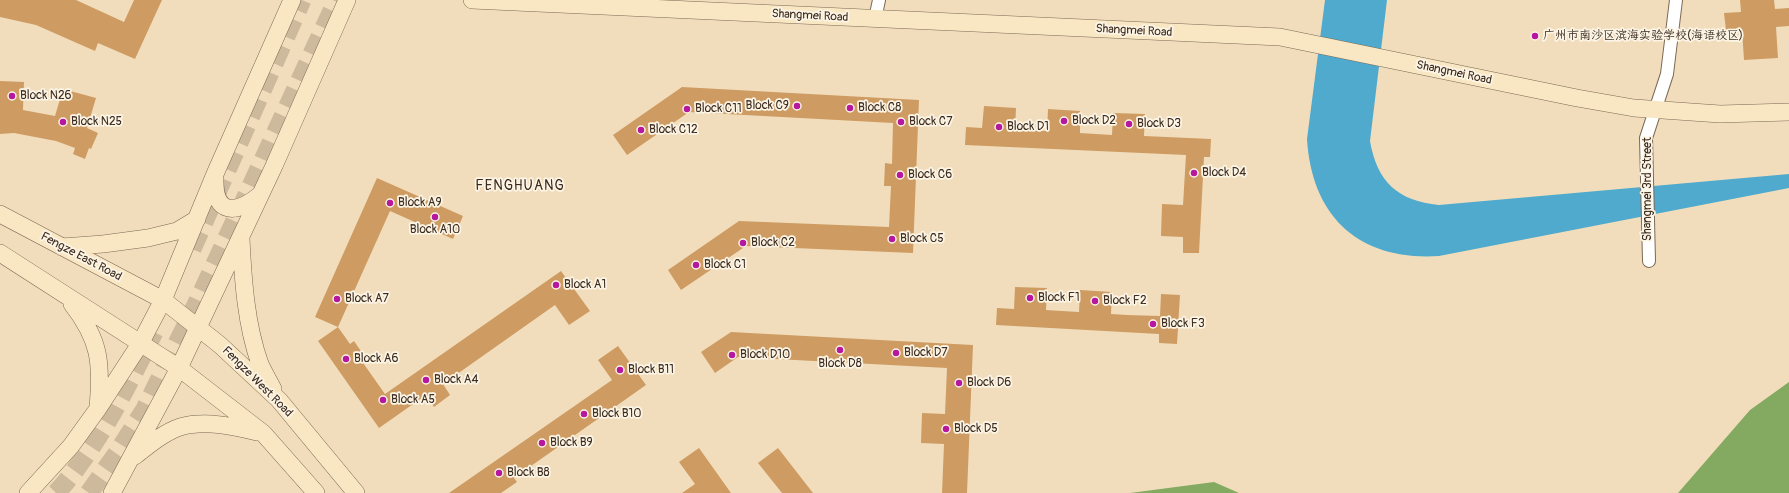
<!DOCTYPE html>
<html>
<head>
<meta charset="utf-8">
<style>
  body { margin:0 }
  canvas { display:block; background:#f1ddbc }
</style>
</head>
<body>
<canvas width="1789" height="493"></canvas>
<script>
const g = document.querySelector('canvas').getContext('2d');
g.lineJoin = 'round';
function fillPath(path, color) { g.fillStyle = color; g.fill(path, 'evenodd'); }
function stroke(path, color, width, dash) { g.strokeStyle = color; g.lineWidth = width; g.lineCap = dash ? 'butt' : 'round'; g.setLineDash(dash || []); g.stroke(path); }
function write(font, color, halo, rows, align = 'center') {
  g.font = font + ' Pangolin,"LXGW WenKai TC",sans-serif'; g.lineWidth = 3.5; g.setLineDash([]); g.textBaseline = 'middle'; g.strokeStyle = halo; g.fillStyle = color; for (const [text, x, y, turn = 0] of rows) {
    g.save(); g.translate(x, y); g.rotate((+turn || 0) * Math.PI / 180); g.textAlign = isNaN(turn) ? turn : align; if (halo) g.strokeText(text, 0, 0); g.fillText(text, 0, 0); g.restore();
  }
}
fillPath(new Path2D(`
  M1789 382V493H1678L1750 410Z
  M1214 482 1239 493H1130Z`), '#84aa61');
fillPath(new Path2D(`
  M1325 0H1387L1370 141C1377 182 1398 201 1439 205L1789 174V188L1439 256C1360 261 1312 218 1307 139Z`), '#4faacd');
fillPath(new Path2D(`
  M0 0H76L124 22 134 0H162L135 59 98 43 95 51 36 25 0 17Z
  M1740 0H1774L1775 9 1789 8V26L1776 27 1778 58 1744 60 1742 29 1726 30 1724 13 1741 12Z
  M0 81 24 82 23 110 55 116 63 89 96 98 87 128 98 133 91 149 89 148 85 159 73 154 75 148 56 141 14 133 0 134Z
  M682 87 919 100 913 253 746 246 681 290 668 270 739 221 889 227 891 186H884L885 163 892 164 893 123 689 112 627 155 613 135Z
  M984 106 1016 108 1015 130 1047 131 1048 109 1080 111V133L1112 135 1113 113 1145 114 1144 136 1211 139 1210 157H1204L1199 253H1183V237L1161 236 1162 204 1183 205 1186 155 965 145 966 127 982 128Z
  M377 178 463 216 453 239 390 211 338 327 315 317Z
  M561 271 590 311 569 325 555 305 443 384 450 395 434 407 426 395 379 428 318 341 338 327 350 344 354 341 365 357 361 360 385 394Z
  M1015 287 1047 288 1046 310 1062 311 1079 312 1080 290 1112 292 1111 314 1127 315 1160 316 1161 294 1180 295 1177 344 1159 343V334L996 325 997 308 1014 309Z
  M731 332 973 345 967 493H942L944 444 921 443 922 413 945 414 947 368 738 357 715 373 701 352Z
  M618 346 646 385 514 478 517 482 501 493H449L612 380 598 360Z
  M699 448 731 493H682L695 484 679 462Z
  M778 448 813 493H782L758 463Z`), '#ce9c62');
stroke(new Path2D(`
  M192 249 302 0
  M56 493C65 484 73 473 81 462 110 422 132 377 154 332
  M89 493 118 452 145 409 197 303 337 0`), '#cdb99c', 19, [19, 10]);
const street = new Path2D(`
  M875 19 879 0
  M1649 261 1646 138 1667 74 1676 0`);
const secondary = new Path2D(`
  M472 0 1280 37 1577 98 1634 108 1720 114 1789 112
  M215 178C214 215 235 215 260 195
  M0 214 163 300 220 345 279 400 356 493
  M241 239C243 280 246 325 260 364 264 373 269 381 273 389
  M62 247 103 244 148 238 177 231 197 219
  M0 253 179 368 263 433 316 493
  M72 304C100 340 102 363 98 407
  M135 456C149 445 163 433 180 427 205 420 232 426 257 432
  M28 493 71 446 97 410 140 344 163 300 215 174 292 0
  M112 493 179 368 274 166 347 0`);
stroke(street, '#7b6955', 14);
stroke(secondary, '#7b6955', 18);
stroke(street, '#fff', 12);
stroke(secondary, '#f9e7c3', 17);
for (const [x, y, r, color] of [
  [1535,36,4,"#b5179e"],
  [12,96,4,"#b5179e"],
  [797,106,4,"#b5179e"],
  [850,108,4,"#b5179e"],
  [687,109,4,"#b5179e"],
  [1064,121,4,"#b5179e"],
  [63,122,4,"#b5179e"],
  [901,122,4,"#b5179e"],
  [1129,124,4,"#b5179e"],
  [999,127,4,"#b5179e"],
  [641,130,4,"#b5179e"],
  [1194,173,4,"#b5179e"],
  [900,175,4,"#b5179e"],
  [390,203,4,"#b5179e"],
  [435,217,4,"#b5179e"],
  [892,239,4,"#b5179e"],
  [743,243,4,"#b5179e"],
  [696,265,4,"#b5179e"],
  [556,285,4,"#b5179e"],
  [1030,298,4,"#b5179e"],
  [337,299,4,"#b5179e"],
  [1095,301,4,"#b5179e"],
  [1153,324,4,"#b5179e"],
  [840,350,4,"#b5179e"],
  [896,353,4,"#b5179e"],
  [732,355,4,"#b5179e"],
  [346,359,4,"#b5179e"],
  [620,370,4,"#b5179e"],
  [426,380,4,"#b5179e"],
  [959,383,4,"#b5179e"],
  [383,400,4,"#b5179e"],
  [584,414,4,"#b5179e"],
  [946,429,4,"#b5179e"],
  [542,443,4,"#b5179e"],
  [499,473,4,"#b5179e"]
]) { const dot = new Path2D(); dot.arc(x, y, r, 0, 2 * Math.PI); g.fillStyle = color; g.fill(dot); stroke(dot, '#fcf5e5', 1.5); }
write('12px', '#3b2a1e', '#fcf5e5', [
  ["Shangmei Road",810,16,3],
  ["Shangmei Road",1134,31,3],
  ["Shangmei Road",1454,73,12],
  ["Shangmei 3rd Street",1648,189,-90],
  ["Fengze East Road",81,257,28],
  ["Fengze West Road",257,382,45]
]);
write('12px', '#3b2a1e', '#fcf5e5', [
  ["广州市南沙区滨海实验学校(海语校区)",1543,36],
  ["Block N26",20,96],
  ["Block C9",789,106,"right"],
  ["Block C8",858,108],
  ["Block C11",695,109],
  ["Block D2",1072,121],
  ["Block N25",71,122],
  ["Block C7",909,122],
  ["Block D3",1137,124],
  ["Block D1",1007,127],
  ["Block C12",649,130],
  ["Block D4",1202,173],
  ["Block C6",908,175],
  ["Block A9",398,203],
  ["Block A10",435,230,"center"],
  ["Block C5",900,239],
  ["Block C2",751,243],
  ["Block C1",704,265],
  ["Block A1",564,285],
  ["Block F1",1038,298],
  ["Block A7",345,299],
  ["Block F2",1103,301],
  ["Block F3",1161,324],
  ["Block D7",904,353],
  ["Block D10",740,355],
  ["Block A6",354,359],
  ["Block D8",840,364,"center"],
  ["Block B11",628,370],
  ["Block A4",434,380],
  ["Block D6",967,383],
  ["Block A5",391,400],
  ["Block B10",592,414],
  ["Block D5",954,429],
  ["Block B9",550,443],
  ["Block B8",507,473]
], 'left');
g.letterSpacing = '1px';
write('14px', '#3b2a1e', '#fcf5e5', [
  ["FENGHUANG",520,186]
]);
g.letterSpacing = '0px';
</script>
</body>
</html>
